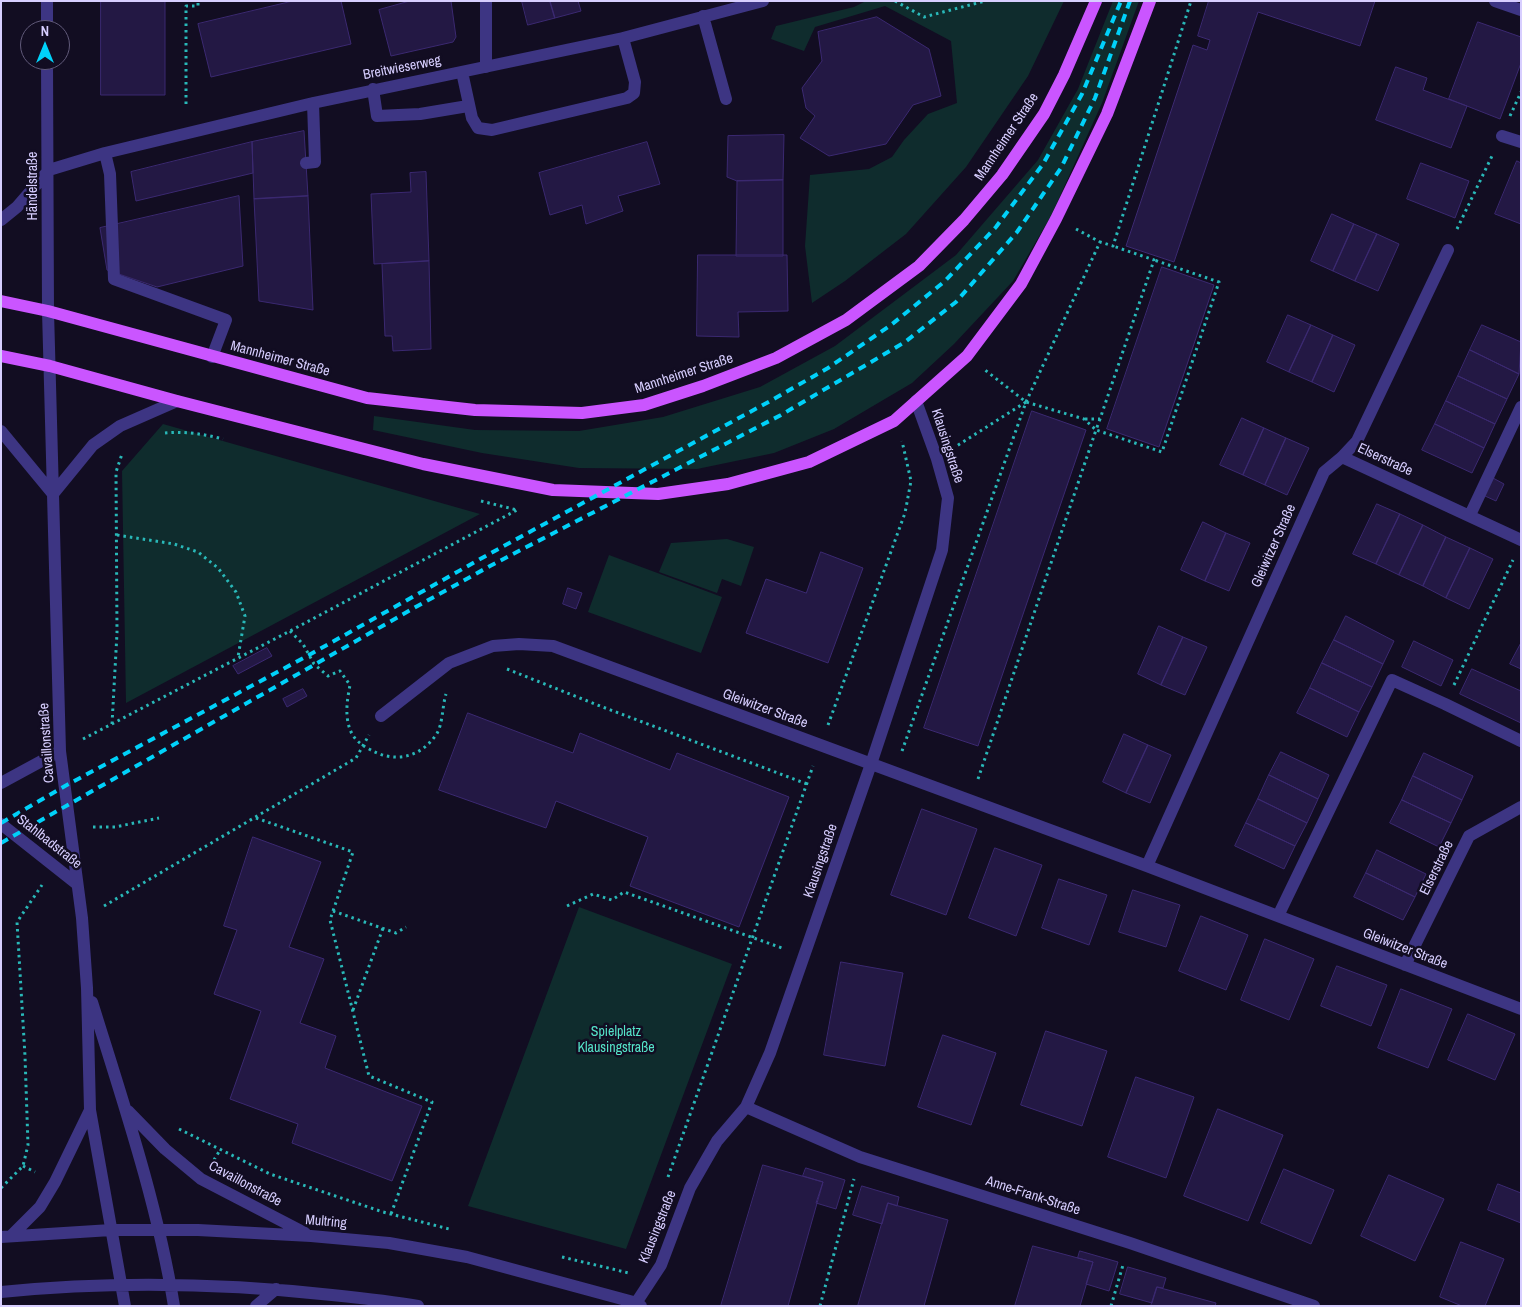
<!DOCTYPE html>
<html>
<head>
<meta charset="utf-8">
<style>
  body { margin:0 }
  #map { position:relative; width:1522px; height:1307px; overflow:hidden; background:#120d22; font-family:"Archivo Narrow",sans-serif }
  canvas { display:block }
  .frame { position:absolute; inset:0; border:2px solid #d7ceff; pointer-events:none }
  .north { position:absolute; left:20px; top:20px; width:50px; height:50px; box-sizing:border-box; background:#120d22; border:1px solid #615a7a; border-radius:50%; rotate:0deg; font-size:14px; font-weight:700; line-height:20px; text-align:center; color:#d7ceff }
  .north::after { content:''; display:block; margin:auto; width:18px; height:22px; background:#00d1f9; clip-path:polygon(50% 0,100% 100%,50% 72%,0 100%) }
</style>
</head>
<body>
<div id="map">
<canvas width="1522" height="1307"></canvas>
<div class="frame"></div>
<div class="north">N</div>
</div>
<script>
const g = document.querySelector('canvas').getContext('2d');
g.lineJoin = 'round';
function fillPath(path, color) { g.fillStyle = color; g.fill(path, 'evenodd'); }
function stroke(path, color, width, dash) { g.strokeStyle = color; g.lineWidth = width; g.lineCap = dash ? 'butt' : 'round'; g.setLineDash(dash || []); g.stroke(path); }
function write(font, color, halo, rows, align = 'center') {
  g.font = font + ' "Archivo Narrow",sans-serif'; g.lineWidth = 5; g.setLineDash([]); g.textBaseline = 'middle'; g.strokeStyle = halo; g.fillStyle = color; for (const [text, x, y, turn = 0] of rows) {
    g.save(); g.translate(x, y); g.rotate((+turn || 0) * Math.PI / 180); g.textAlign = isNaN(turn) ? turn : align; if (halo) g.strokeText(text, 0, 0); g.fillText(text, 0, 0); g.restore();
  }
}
fillPath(new Path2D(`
  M866 1H1064L1028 76 966 167 906 234 845 281 812 303 805 246 810 175 869 169 892 157 904 140 928 114 957 103 951 41 885 6 815 27 804 51 771 39 776 26 854 7Z
  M1113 1H1139L1102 103 1051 216 1013 281 954 344 912 383 834 429 774 453 697 469 579 468 482 453 373 430 374 416 475 430 579 431 663 417 760 387 835 346 956 255 1038 160 1078 89Z
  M163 424 480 514 126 703 122 471Z
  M727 539 754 547 741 586 722 579 717 593 659 572 671 543Z
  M609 555 722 597 701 653 588 612Z
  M579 907 732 964 626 1249 468 1206Z`), '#0f2c2d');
const building = new Path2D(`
  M101 1H165V95H101Z
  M293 1H341L351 44 211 77 198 24Z
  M410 1H451L456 37 453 42 391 56 379 10Z
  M522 1H550L555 18 528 25Z
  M550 1H578L581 11 555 18Z
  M1209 1H1375L1360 46 1258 12 1174 262 1126 246 1193 45 1207 50 1210 40 1198 36Z
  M877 17 929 49 941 96 913 105 886 144 829 156 800 138 815 116 806 108 802 88 822 61 818 32Z
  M1478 22 1521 37V63L1500 119 1449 99Z
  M1396 67 1427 78 1423 90 1467 106 1451 148 1376 120Z
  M304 131 308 196 254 199 252 142Z
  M784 135 783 180 737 181 727 177 728 136Z
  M252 142 253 173 136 201 131 172Z
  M647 142 660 184 618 196 623 211 586 224 582 205 550 215 539 173Z
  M1517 161 1521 163V224L1495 214Z
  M1421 163 1469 181 1455 218 1407 199Z
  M426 172 429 261 374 264 371 194 411 192 410 173Z
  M783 180V256H736L737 181Z
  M239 196 243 266 157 287 107 270 100 228Z
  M308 196 313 310 259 301 254 199Z
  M1332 214 1354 224 1333 271 1311 261Z
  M1354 224 1377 234 1355 281 1333 271Z
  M1377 234 1399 244 1378 291 1355 281Z
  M698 255H787L788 311 738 312 739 337 697 336Z
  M429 261 431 349 393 351 392 336H385L382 264Z
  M1162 267 1214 285 1159 447 1107 429Z
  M1288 315 1311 325 1289 372 1267 362Z
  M1311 325 1333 335 1312 382 1289 372Z
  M1482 325 1521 342 1519 374 1470 350Z
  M1333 335 1355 345 1334 392 1312 382Z
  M1470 350 1519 374 1507 399 1458 376Z
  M1458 376 1507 399 1495 424 1446 401Z
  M1446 401 1495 424 1484 448 1435 424Z
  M1032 411 1086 430 978 746 924 728Z
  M1242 418 1264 428 1243 475 1220 465Z
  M1435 424 1484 448 1472 473 1422 450Z
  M1264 428 1286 438 1265 485 1243 475Z
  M1286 438 1309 448 1287 495 1265 485Z
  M1493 478 1504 484 1496 501 1485 496Z
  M1377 504 1400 514 1376 564 1353 554Z
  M1400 514 1423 525 1399 575 1376 564Z
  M1203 522 1226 533 1205 581 1181 570Z
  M1423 525 1446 537 1423 586 1399 575Z
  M1226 533 1250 543 1229 591 1205 581Z
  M1446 537 1470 548 1446 598 1423 586Z
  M1470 548 1493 559 1469 609 1446 598Z
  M821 552 863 568 828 663 746 633 766 579 806 593Z
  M568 588 582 593 576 609 563 604Z
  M1346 616 1394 641 1383 664 1334 640Z
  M1159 626 1183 637 1161 685 1138 674Z
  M1183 637 1207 647 1185 695 1161 685Z
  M1334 640 1383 664 1372 687 1322 663Z
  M1414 641 1453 660 1441 686 1402 667Z
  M1521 643V669L1510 664Z
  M267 648 272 656 238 674 233 666Z
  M1322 663 1372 687 1359 712 1310 688Z
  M1472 669 1521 691V723L1460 694Z
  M1310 688 1359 712 1347 737 1297 713Z
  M303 689 307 696 287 707 283 699Z
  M468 713 573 753 580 733 670 770 677 753 789 797 739 927 630 886 648 837 556 801 546 828 439 790Z
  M1124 734 1148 745 1126 793 1103 782Z
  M1148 745 1171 755 1150 803 1126 793Z
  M1281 752 1329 775 1318 799 1269 775Z
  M1424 753 1473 776 1462 800 1413 776Z
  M1269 775 1318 799 1307 823 1258 799Z
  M1413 776 1462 800 1451 823 1402 800Z
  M1258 799 1307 823 1295 846 1246 823Z
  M1402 800 1451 823 1439 847 1390 823Z
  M922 809 977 829 946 915 891 895Z
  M1246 823 1295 846 1284 869 1235 846Z
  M253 837 321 862 289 947 324 959 300 1023 336 1036 325 1068 422 1106 392 1181 292 1143 298 1124 230 1099 261 1011 214 994 237 930 224 926Z
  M995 848 1042 865 1016 936 969 918Z
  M1377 850 1426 874 1415 897 1366 873Z
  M1366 873 1415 897 1403 920 1354 897Z
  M1059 879 1107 895 1089 945 1042 928Z
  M1133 890 1180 905 1166 947 1119 932Z
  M1201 916 1248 935 1226 990 1179 971Z
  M1265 939 1314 959 1289 1020 1241 1000Z
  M841 962 903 973 885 1066 824 1055Z
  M1337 966 1387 985 1371 1026 1321 1006Z
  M1401 989 1452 1009 1428 1068 1378 1048Z
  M1468 1014 1515 1034 1495 1080 1448 1060Z
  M1046 1031 1107 1051 1082 1126 1021 1105Z
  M943 1035 996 1053 971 1125 918 1107Z
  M1136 1077 1194 1097 1166 1178 1108 1157Z
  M1218 1109 1283 1135 1248 1221 1184 1196Z
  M763 1165 823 1182 788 1306H721Z
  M806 1168 845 1180 836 1209 816 1203 823 1182 803 1176Z
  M1284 1169 1334 1190 1311 1244 1261 1223Z
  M1389 1175 1444 1199 1415 1261 1361 1236Z
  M1498 1184 1521 1193V1223L1488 1210Z
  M862 1186 899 1197 897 1206 888 1203 882 1224 853 1215Z
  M888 1203 948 1220 924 1306H858Z
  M1461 1242 1504 1259 1485 1306H1462L1440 1297Z
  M1033 1246 1093 1262 1080 1306H1015Z
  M1080 1251 1118 1262 1109 1291 1086 1284 1093 1262 1078 1258Z
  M1128 1267 1166 1278 1163 1288 1157 1287 1152 1303 1120 1294Z
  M1157 1287 1216 1303 1215 1306H1151Z`);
fillPath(building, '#231844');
stroke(building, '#3b2971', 1);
stroke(new Path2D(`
  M895 1 924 17 985 1
  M186 104V6H198V1
  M1510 116 1521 92
  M1076 229 1100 242
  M1457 229 1492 156
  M1026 402 1100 242 1113 246 1191 1
  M1085 419H1100L1154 260 1113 246
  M1100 419 1096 430 1162 452 1219 282 1154 260
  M165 433C183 431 204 434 223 439
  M481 501 517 510
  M117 535 174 544 198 552 218 568 236 592 245 616 238 657
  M290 631 303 644 314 664 328 676 340 671 350 685C347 701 344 718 352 734 356 741 362 745 369 749 393 763 419 759 436 735 443 725 442 707 446 694
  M507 669 600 706 807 784
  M1454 685 1513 560
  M112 724 117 633 116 472 122 454
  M828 725 905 513 911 481 902 441
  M83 739 290 631 517 510
  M902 751 1026 402 955 447
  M978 779 1096 430 1084 419 1026 402 985 370
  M256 818 353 852 330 920 369 1076 432 1102 391 1214
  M93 827H115L159 818
  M104 906 356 758 369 735
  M567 906 593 894 612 900 624 892 782 948
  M333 911 396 933 406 927
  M353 1010 383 928
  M179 1129 270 1174 383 1212 449 1229
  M214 1160 220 1150
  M23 1166 35 1172
  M668 1177 813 766
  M1 1188 23 1166 28 1145 25 1056 17 922 42 885
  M562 1257 629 1273
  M820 1306 854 1179
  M1111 1306 1123 1265`), '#29b8b8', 3, [2.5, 4]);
stroke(new Path2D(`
  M47 1V30
  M1495 1 1521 10
  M703 16 726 99
  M47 60 48 311 60 751 82 918 87 988 90 1110 125 1306
  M486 67V1
  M462 72 472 118 478 128 492 130 627 98 634 93 635 82 623 38
  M373 89 377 116 420 114 468 106
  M1502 136 1521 142
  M105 153 110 174 114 279 226 320 212 357
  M306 163 315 162 313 103
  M49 170 105 153 313 103 623 38 763 1
  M1 220 17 207 49 170
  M1 431 53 494
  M1342 457 1521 540
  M53 494 93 445 120 426 177 401
  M1470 515 1521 407
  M381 716 449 663 493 646 519 644 553 646 1147 866 1521 1009
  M1 783 60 751
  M1 824 77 884
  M1147 866 1324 472 1342 457 1357 441 1448 250
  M1278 916 1392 680 1445 704 1521 741
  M1405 965 1469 836 1521 807
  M92 1002C123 1102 157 1202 174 1306
  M746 1107 860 1157 1130 1243 1314 1306
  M128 1111 165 1149 201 1179 305 1233
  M11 1236 40 1207 55 1182 90 1110
  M1 1237 111 1230H198L311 1236 389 1243 467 1257 637 1303 641 1306
  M1 1292C111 1281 222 1283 332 1295 361 1298 390 1301 418 1306
  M256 1306 276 1289
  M634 1306 661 1265 690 1188 717 1141 746 1107 770 1053 871 764 942 550 948 498 937 459 916 401`), '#3d3583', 12);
stroke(new Path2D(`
  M1 301 48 311 367 398 475 410 582 413 644 405 703 386 776 358 846 320 919 266 964 220 1002 175 1044 114 1064 75 1096 1
  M1 356 50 366 177 401 423 464 553 490 658 494 728 484 809 462 894 421 967 356 1021 284 1056 219 1107 114 1150 1`), '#ca55ff', 12);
stroke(new Path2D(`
  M1 823 65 786 309 655 491 553 772 400 828 368 891 325 945 281 996 227 1043 164 1082 94 1121 1
  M1 843 414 608 490 566 781 415 905 342 956 302 1017 232 1061 168 1095 98 1130 1`), '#00d1f9', 4, [8, 6]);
write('14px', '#d7ceff', '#120d22', [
  ["Breitwieserweg",402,68,-11],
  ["Mannheimer Straße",1007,137,-56],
  ["Händelstraße",33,186,-90],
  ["Mannheimer Straße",280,359,15],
  ["Mannheimer Straße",684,374,-18],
  ["Klausingstraße",947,446,72],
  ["Elserstraße",1385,460,25],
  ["Gleiwitzer Straße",1274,546,-66],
  ["Gleiwitzer Straße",765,709,20],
  ["Cavaillonstraße",47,743,-94],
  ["Stahlbadstraße",49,842,38],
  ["Klausingstraße",821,861,-71],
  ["Elserstraße",1437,868,-64],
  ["Gleiwitzer Straße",1405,949,21],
  ["Cavaillonstraße",245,1184,28],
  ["Anne-Frank-Straße",1033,1196,18],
  ["Multring",326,1222,5],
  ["Klausingstraße",658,1227,-68]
]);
write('14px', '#55e4c9', '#120d22', [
  ["Spielplatz",616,1032],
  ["Klausingstraße",616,1048]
]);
</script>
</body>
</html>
